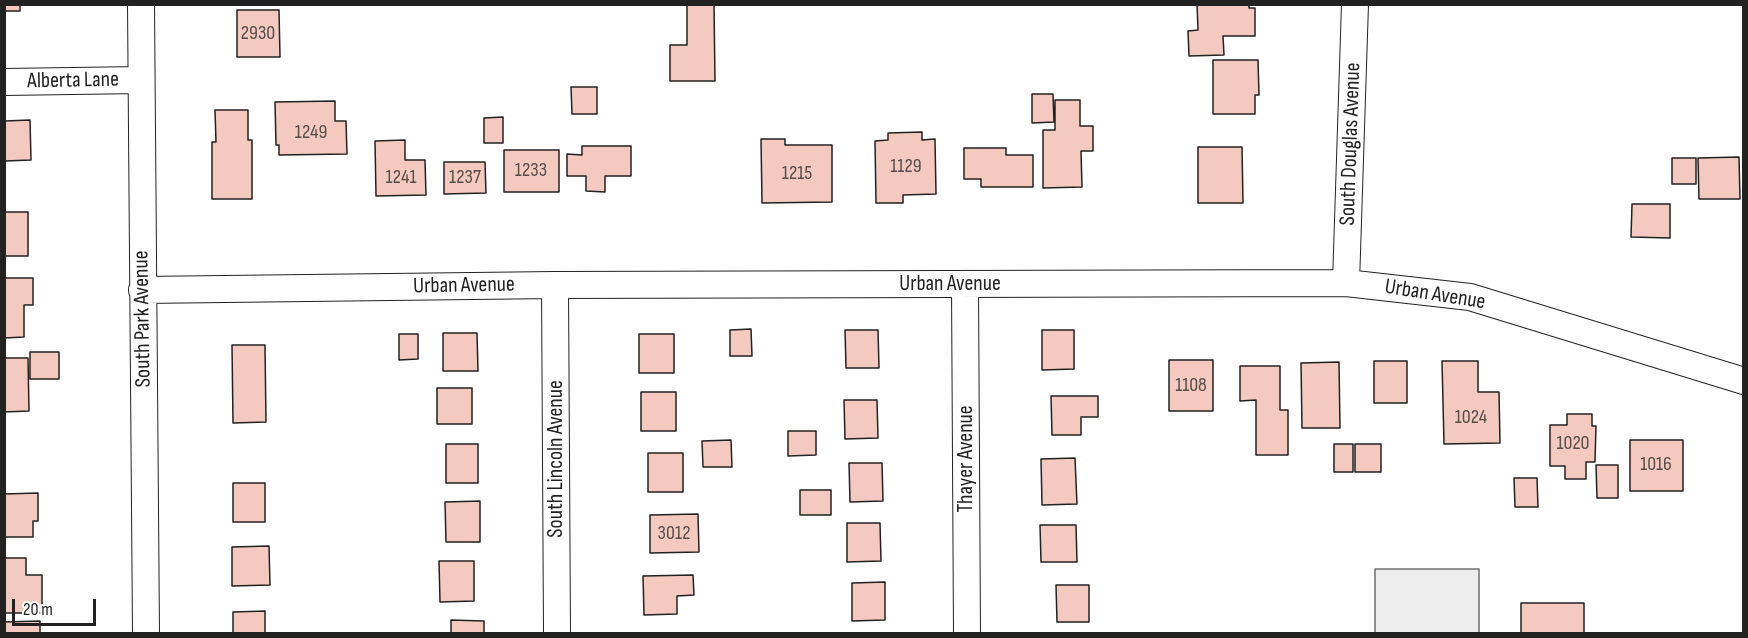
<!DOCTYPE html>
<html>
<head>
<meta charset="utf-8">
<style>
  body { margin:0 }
  #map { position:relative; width:1748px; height:638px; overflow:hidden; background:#fff; font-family:"Sofia Sans Condensed",sans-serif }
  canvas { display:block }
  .frame { position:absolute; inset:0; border:6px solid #222; pointer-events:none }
  .scale { position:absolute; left:12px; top:599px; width:84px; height:27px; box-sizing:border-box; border:3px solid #222; border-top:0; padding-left:8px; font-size:18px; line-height:21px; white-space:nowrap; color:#222; -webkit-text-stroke:4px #fff; paint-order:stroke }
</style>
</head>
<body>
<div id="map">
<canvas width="1748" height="638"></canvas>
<div class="frame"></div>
<div class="scale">20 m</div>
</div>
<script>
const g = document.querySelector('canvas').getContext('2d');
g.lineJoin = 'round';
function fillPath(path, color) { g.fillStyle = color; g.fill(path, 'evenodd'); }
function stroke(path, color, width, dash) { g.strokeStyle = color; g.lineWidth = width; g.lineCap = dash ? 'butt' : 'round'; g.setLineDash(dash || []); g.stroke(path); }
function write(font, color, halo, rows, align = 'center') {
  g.font = font + ' "Sofia Sans Condensed",sans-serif'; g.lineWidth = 4.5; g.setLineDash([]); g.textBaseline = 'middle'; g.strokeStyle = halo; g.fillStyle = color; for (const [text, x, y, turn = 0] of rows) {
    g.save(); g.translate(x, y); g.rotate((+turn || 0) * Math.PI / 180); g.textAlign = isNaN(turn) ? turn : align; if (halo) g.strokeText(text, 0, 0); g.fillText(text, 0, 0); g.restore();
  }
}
const parking = new Path2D(`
  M1375 569H1479V633H1375Z`);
fillPath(parking, '#ededed');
stroke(parking, '#6f6f6f', 1.5);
const building = new Path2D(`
  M4 4H20V11H4Z
  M687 4H714L715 81H670V45H687Z
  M1197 4H1249V8H1255V36H1223L1224 55 1189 56 1188 31 1198 30Z
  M237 10H279L280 57H237Z
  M1213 60H1258L1259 95H1255V114H1213Z
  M571 87H597V114H572Z
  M1032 94H1053L1054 122 1032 123Z
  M1055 100H1080V126H1093V151H1081L1082 187 1043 188V130H1055Z
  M335 101V121H346L347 154 279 155V145H276L275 102Z
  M215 110H248V140H252V199H212V142H216Z
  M503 117V143H484V118Z
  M30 120 31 160 4 161V121Z
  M922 132V140L935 139 936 194 903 195V203H876L875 141 888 140V133Z
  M761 139H785V145H832V202L762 203Z
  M405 140V160H425L426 195 376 196 375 141Z
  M582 146H631V176H605V192L586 191V176H567V154L582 155Z
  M1198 147H1242L1243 203H1198Z
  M964 148H1006V155H1033V187H981V179H964Z
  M504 150H559V192H504Z
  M1739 157 1740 199H1699L1698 158Z
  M1672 158H1696V184H1672Z
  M444 162H485L486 193 444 194Z
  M1632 204H1670V238L1631 237Z
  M4 212H28V256H4Z
  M4 278H33V305H24V337L4 338Z
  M751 329 752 356H730V330Z
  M845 330H878L879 368H846Z
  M1042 330H1074V369L1042 370Z
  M443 333H477L478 371H443Z
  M399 334H418V359L399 360Z
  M639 334H674V373H639Z
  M232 345H265L266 422 233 423Z
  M30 352H59V379H30Z
  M4 358H28L29 411 4 412Z
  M1169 360H1213V411H1169Z
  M1374 361H1407V403H1374Z
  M1442 361H1478V392H1499L1500 443 1444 444Z
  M1339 362 1340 428H1302L1301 363Z
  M1240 366H1280V410H1288V455H1256V400L1240 401Z
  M437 388H472V424H437Z
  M641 392H676V431H641Z
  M1051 396H1098V417H1081V435H1052Z
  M844 400H877L878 438 845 439Z
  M1567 414H1592V426H1596L1595 462H1586V479H1565V466H1550V425H1567Z
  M788 431H816V455L788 456Z
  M731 440 732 467H703L702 441Z
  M1630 440H1683V491H1630Z
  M446 444H478V483H446Z
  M1334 444H1353V472H1334Z
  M1355 444H1381V472H1355Z
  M648 453H683V492H648Z
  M1075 458 1077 504 1042 505 1041 459Z
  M849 463H882L883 501 850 502Z
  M1596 465H1618V498H1597Z
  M1514 478H1537L1538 507H1515Z
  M233 483H265V522H233Z
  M800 490H831V515H800Z
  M38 493V521H33V537H4V494Z
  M480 501V542H446L445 502Z
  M698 514 699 552 650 553V515Z
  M847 523H880L881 561 847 562Z
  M1040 525H1076L1077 562H1041Z
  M269 546 270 585 232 586V547Z
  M4 558H26V575H42V613H4Z
  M439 561H474V601L440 602Z
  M693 575 694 595 677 596V614L644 615 643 576Z
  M885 582V620L852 621V583Z
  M1056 585H1089V622H1057Z
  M1521 603H1584V634H1521Z
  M265 611V634H233V612Z
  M451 620 484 621V634H451Z
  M40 621V634H4V622Z`);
fillPath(building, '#f3c9c0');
stroke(building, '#222', 1.5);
const minor = new Path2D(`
  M141 4 146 634
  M4 82 141 80
  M1346 283 1355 4
  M555 285 557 634
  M965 285 967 634
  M142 290 555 285 1346 283 1470 297 1744 381`);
stroke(minor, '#222', 28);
stroke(minor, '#fff', 26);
write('20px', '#564c4a', null, [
  ["2930",258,34],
  ["1249",311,133],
  ["1129",906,167],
  ["1233",531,171],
  ["1215",797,174],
  ["1241",401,178],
  ["1237",465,178],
  ["1108",1191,386],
  ["1024",1471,418],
  ["1020",1573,444],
  ["1016",1656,465],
  ["3012",674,534]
]);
write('22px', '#222', '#fff', [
  ["Alberta Lane",73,81,-1],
  ["South Douglas Avenue",1351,144,-88],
  ["Urban Avenue",950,284],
  ["Urban Avenue",464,286,-1],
  ["Urban Avenue",1435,295,9],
  ["South Park Avenue",143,319,-91],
  ["South Lincoln Avenue",556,459,-90],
  ["Thayer Avenue",966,459,-90]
]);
</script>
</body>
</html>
